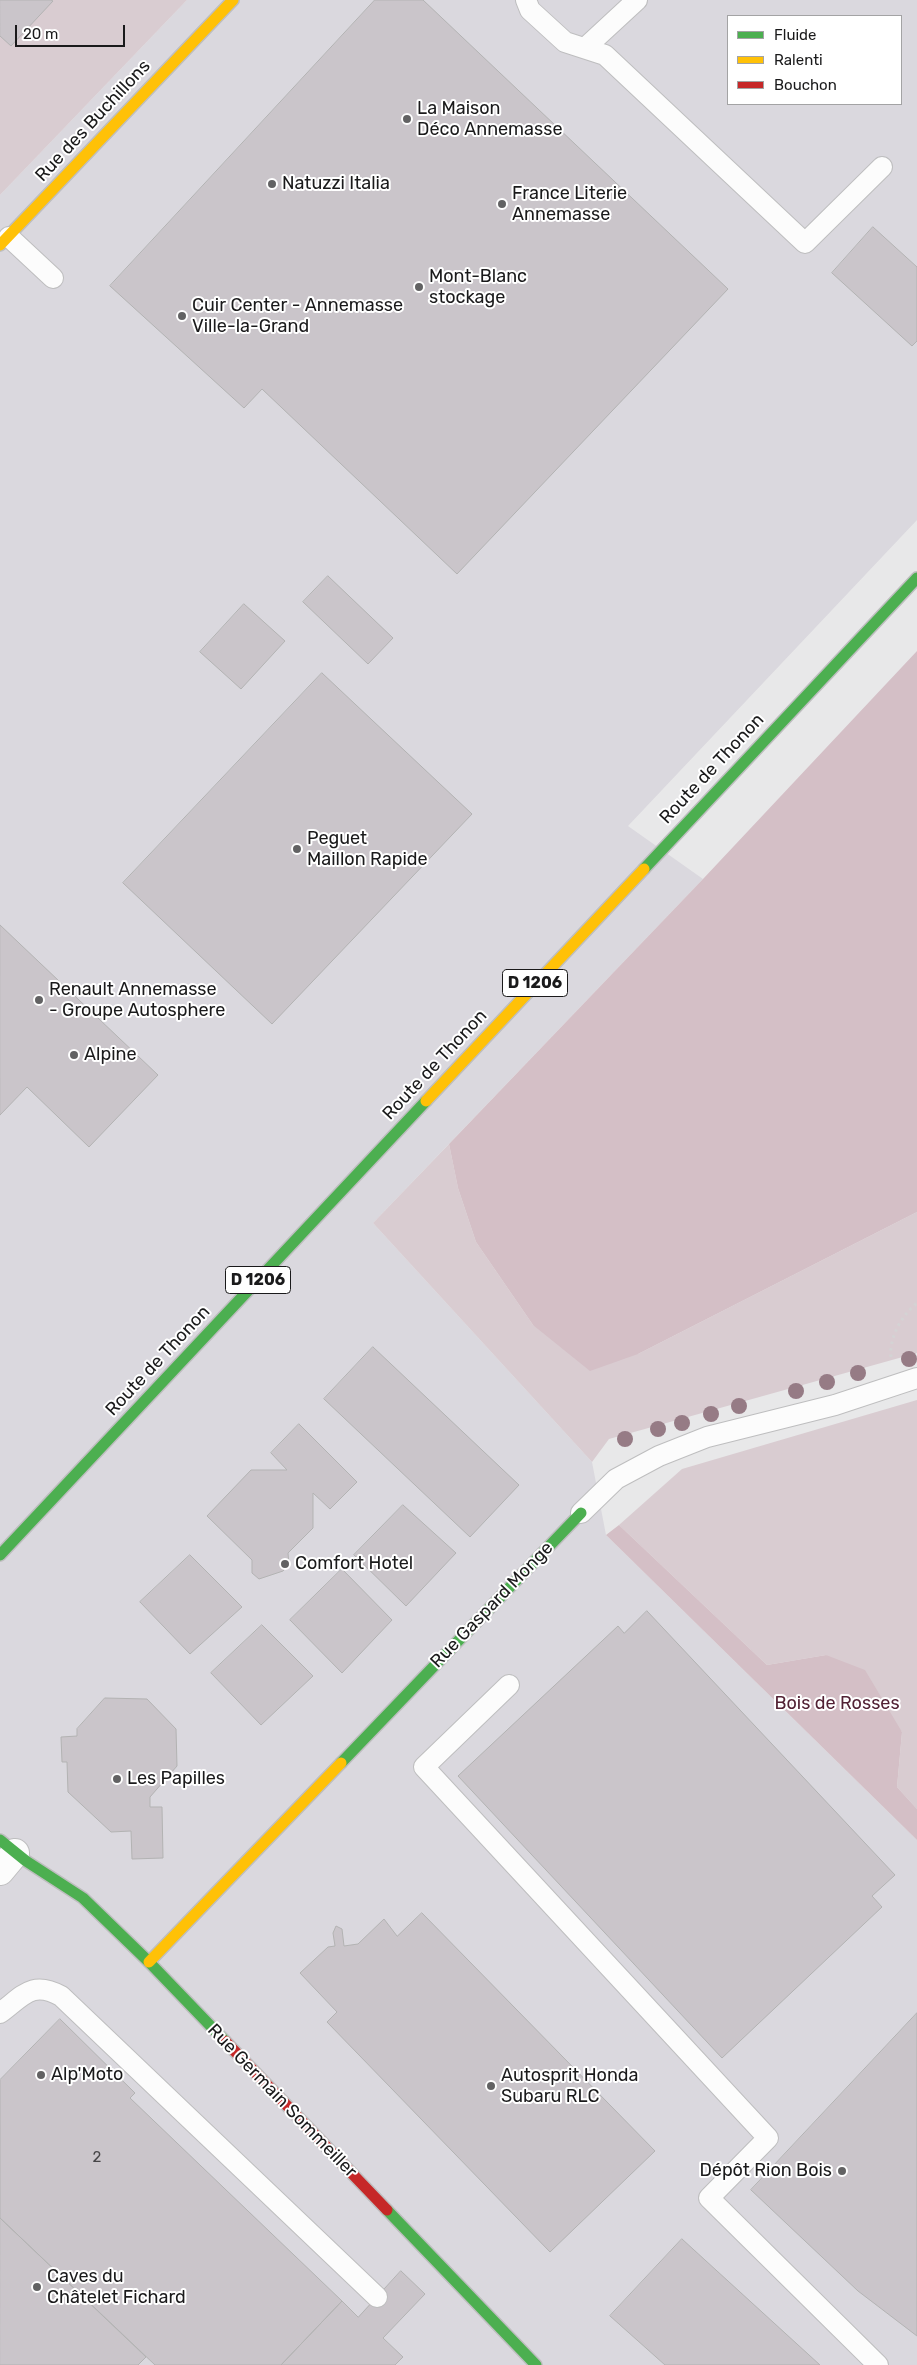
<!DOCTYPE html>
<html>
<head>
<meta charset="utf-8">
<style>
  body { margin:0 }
  #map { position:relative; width:917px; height:2365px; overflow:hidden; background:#e8e8e9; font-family:Rubik,sans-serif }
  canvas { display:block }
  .legend { position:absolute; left:727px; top:15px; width:175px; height:90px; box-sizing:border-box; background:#fff; border:1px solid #a3a3a4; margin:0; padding:6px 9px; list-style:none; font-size:15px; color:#1a1a1b }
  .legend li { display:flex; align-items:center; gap:10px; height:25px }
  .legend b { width:25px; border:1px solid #a3a3a4 }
  .scale { position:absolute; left:15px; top:25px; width:110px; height:22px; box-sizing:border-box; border:2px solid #1a1a1b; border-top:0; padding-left:6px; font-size:15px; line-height:18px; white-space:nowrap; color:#1a1a1b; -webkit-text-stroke:4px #fff; paint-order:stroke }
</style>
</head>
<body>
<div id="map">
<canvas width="917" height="2365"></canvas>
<ul class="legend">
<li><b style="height:6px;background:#4caf50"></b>Fluide</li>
<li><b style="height:6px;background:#ffc107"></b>Ralenti</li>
<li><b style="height:6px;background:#c62828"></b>Bouchon</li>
</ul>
<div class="scale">20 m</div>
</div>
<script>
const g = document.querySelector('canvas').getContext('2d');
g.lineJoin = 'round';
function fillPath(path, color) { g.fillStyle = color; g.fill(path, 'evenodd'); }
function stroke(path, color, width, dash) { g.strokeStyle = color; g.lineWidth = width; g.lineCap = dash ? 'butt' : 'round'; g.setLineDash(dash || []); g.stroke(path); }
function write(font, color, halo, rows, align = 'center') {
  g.font = font + ' Rubik,sans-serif'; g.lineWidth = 4; g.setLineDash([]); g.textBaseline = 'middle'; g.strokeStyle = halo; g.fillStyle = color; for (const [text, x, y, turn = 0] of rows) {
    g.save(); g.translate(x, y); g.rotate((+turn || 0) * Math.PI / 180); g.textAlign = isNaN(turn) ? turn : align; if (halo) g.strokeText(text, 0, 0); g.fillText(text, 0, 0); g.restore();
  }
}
fillPath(new Path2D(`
  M187 0H917V520L628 826 703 879 373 1223 592 1462 606 1535 917 1840V2365H0V195ZM728 16H901V104H728Z`), '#dad8de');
fillPath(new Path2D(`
  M0 0H187L0 195Z
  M449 1144 458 1188 476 1242 533 1325 638 1354 917 1212V1353L609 1439 592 1462 373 1223Z
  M917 1400V1809L897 1787 902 1732 826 1655 767 1665 619 1525 682 1469Z`), '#d9ccd1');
fillPath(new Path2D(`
  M917 651V1212L638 1354 590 1371 533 1325 476 1242 458 1188 449 1144 703 879Z
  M619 1525 767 1665 826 1655 865 1670 902 1732 897 1787 917 1809V1840L606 1535Z`), '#d4bfc6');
const building = new Path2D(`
  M0 0H51L53 1 11 46 0 36Z
  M375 0H423L728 289 457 574 262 389 244 408 110 286Z
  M873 227 917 267V341L912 346 832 273Z
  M328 576 393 638 368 664 303 602Z
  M244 604 285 641 241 689 200 652Z
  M322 673 472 814 272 1024 123 883Z
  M0 925 158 1075 89 1147 27 1087 0 1115Z
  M373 1347 519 1485 470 1537 324 1399Z
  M299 1424 357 1482 330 1509 313 1493V1528L288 1553 289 1565 283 1571 259 1579 252 1573V1560L207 1516 251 1470H287L271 1453Z
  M403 1505 456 1553 406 1606 354 1555Z
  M190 1555 242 1607 190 1654 140 1602Z
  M342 1569 392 1620 342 1673 290 1620Z
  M647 1611 895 1875 872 1896 882 1907 722 2058 458 1776 618 1626 624 1633Z
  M262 1625 313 1676 261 1725 211 1673Z
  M105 1698 147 1699 176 1729 177 1766 150 1797V1807H162L163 1858 132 1859 131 1831 111 1832 68 1792 67 1762H62L61 1737 77 1736V1729Z
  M422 1913 655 2151 550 2252 327 2022 337 2012 300 1973 328 1947 335 1946 333 1933 336 1926 342 1929 344 1946 358 1944 384 1919 397 1936Z
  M917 2013V2336L858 2291 751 2190Z
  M60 2019 135 2093 130 2098 342 2301 281 2365H155L0 2218V2080Z
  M0 2218 146 2357 138 2365H0Z
  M682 2239 820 2365H665L610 2316Z
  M401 2271 425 2294 383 2338 403 2357 395 2365H281L342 2301 358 2317Z`);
fillPath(building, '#cac5ca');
stroke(building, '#b3b3b3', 1);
const lane = new Path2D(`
  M526 0 530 10 565 42 605 55 805 243 882 167
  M585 48 637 0
  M9 237 53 278
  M581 1513 616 1479 659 1456 707 1437 835 1405 917 1378
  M509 1685 424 1767 768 2138 709 2198 878 2365
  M0 2013C23 1996 32 1980 61 1996L377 2297`);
const street = new Path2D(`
  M0 1871 15 1853`);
const fast = new Path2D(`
  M644 869 917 578
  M0 1555 426 1101
  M341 1763 581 1513
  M0 1840 26 1861 83 1898 149 1962 225 2041
  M387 2210 536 2365`);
const slow = new Path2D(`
  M0 245 233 0
  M426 1101 644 869
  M149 1962 341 1763`);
const jam = new Path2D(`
  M225 2041 387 2210`);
stroke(lane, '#bebebf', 22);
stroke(street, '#bebebf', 30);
stroke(fast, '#bebebf', 14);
stroke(slow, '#bebebf', 14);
stroke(jam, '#bebebf', 14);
stroke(new Path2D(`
  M891 1357C889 1337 902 1315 917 1303`), '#d4d3d4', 3, [2.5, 4]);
stroke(lane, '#fcfcfc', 20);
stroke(street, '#fcfcfc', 28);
stroke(fast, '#4caf50', 11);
stroke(slow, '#ffc107', 11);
stroke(jam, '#c62828', 11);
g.fillStyle = '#967b85';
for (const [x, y] of [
  [909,1359],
  [858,1373],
  [827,1382],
  [796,1391],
  [739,1406],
  [711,1414],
  [682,1423],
  [658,1429],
  [625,1439]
]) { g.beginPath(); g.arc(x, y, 8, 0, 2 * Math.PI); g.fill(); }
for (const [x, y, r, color] of [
  [407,119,5,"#626263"],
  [272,184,5,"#626263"],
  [502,204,5,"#626263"],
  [419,287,5,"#626263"],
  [182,316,5,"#626263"],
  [297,849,5,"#626263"],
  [39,1000,5,"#626263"],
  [74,1055,5,"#626263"],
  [285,1564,5,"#626263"],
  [117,1779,5,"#626263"],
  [41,2075,5,"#626263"],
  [491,2086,5,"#626263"],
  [842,2171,5,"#626263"],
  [37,2287,5,"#626263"]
]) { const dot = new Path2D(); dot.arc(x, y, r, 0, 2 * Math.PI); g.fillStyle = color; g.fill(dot); stroke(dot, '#fff', 2); }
write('15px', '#464547', null, [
  ["2",97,2158]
]);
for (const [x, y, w] of [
  [535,983,65],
  [258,1280,65]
]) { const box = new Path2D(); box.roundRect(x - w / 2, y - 13.5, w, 27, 4); g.fillStyle = '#fff'; g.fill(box); stroke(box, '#1a1a1b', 1); }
write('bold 16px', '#1a1a1b', null, [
  ["D 1206",535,983],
  ["D 1206",258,1280]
]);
write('18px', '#1a1a1b', '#fff', [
  ["La Maison",417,109],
  ["Déco Annemasse",417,130],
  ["Natuzzi Italia",282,184],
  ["France Literie",512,194],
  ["Annemasse",512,215],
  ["Mont-Blanc",429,277],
  ["stockage",429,298],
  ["Cuir Center - Annemasse",192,306],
  ["Ville-la-Grand",192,327],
  ["Peguet",307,839],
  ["Maillon Rapide",307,860],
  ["Renault Annemasse",49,990],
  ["- Groupe Autosphere",49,1011],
  ["Alpine",84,1055],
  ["Comfort Hotel",295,1564],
  ["Les Papilles",127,1779],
  ["Alp'Moto",51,2075],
  ["Autosprit Honda",501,2076],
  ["Subaru RLC",501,2097],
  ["Dépôt Rion Bois",832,2171,"right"],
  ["Caves du",47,2277],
  ["Châtelet Fichard",47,2298]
], 'left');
write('18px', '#1a1a1b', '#fff', [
  ["Rue des Buchillons",93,121,-47],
  ["Route de Thonon",712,769,-47],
  ["Route de Thonon",435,1065,-47],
  ["Route de Thonon",158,1361,-47],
  ["Rue Gaspard Monge",492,1605,-46],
  ["Rue Germain Sommeiller",282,2101,46]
]);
write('18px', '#522134', '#fff', [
  ["Bois de Rosses",837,1704]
]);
</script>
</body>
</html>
